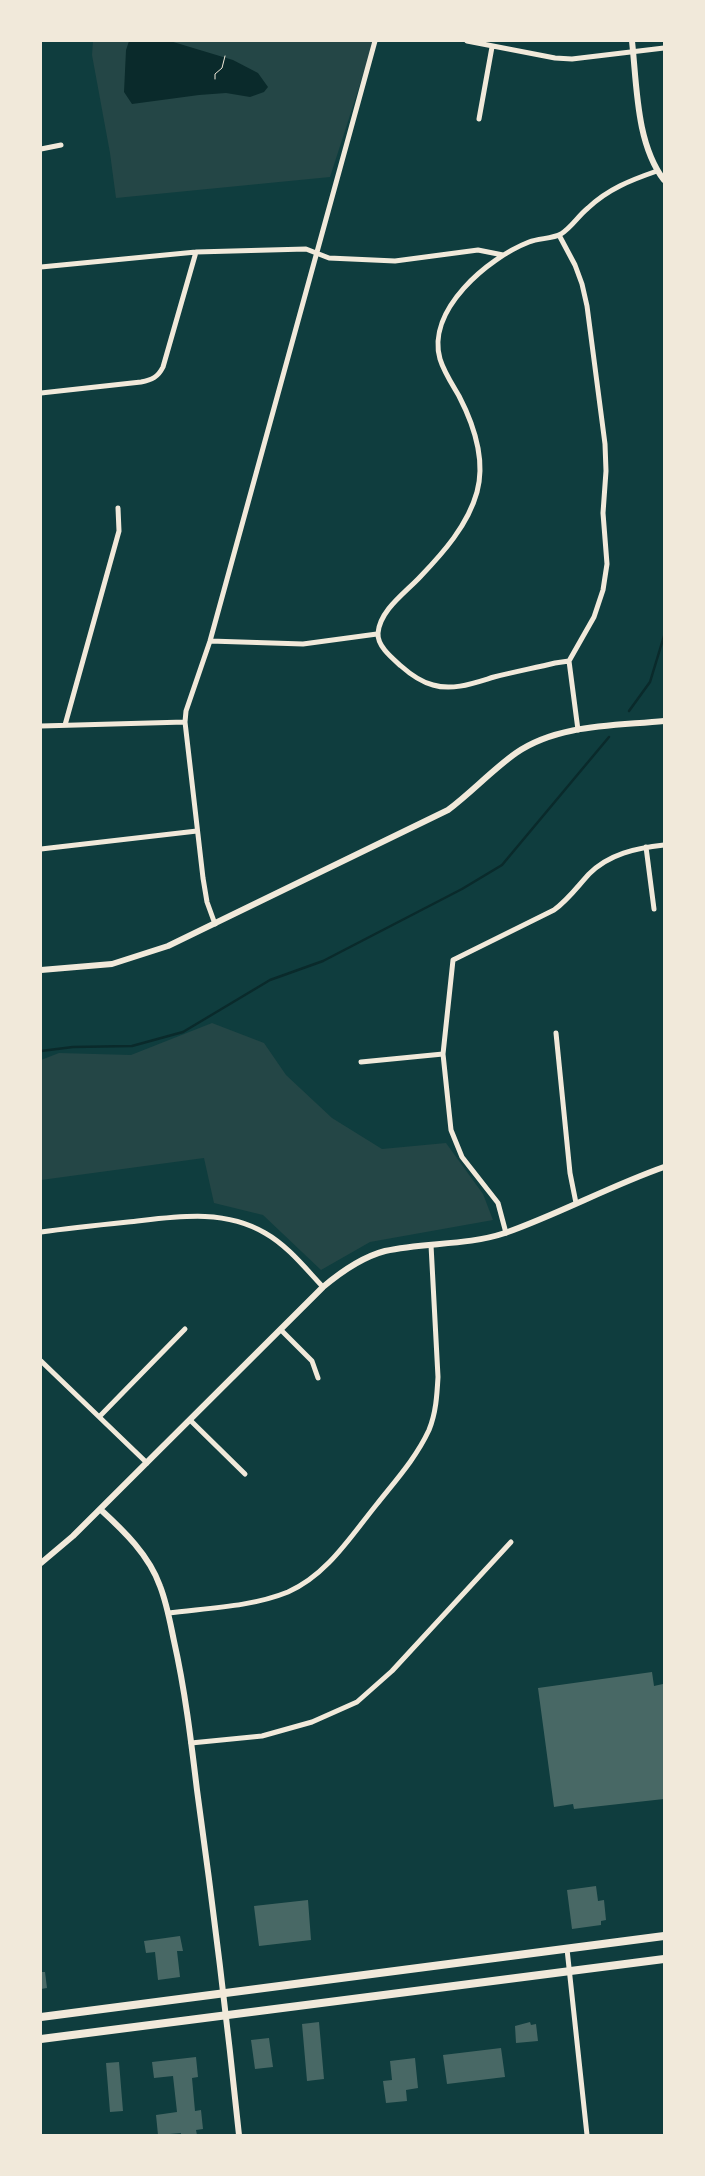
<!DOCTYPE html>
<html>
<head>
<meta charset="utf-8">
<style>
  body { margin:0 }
  #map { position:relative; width:705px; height:2176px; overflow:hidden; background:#0f3d3e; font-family:Bitter,serif }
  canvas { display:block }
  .frame { position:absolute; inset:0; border:42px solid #f1e9da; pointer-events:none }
</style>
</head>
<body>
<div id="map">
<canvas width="705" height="2176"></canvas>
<div class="frame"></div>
</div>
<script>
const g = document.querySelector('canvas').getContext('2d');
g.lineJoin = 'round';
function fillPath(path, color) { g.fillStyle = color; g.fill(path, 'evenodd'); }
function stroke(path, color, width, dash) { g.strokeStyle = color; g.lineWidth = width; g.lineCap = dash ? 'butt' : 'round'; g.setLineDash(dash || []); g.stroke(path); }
fillPath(new Path2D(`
  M93 41H374L330 177 116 198 110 153 92 55Z
  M212 1023 264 1043 286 1075 332 1118 382 1149 446 1143 483 1194 493 1220 370 1242 321 1270 263 1215 214 1203 204 1158 41 1180V1060L59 1053 131 1055Z`), '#244646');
fillPath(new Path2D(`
  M129 41H170L233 60 258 73 268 87 264 92 250 97 226 93 199 95 132 104 124 92 126 50Z`), '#0a2a2b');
stroke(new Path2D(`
  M629 711 650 682 664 636
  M41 1051 73 1047 132 1046 183 1032 270 980 323 961 462 889 502 865 609 737`), '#0a2a2b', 2.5);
fillPath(new Path2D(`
  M652 1672 654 1686 663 1684 664 1690V1799L574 1809 573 1804 554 1807 538 1688Z
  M596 1886 598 1901 604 1900 606 1920 601 1921V1925L572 1929 567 1890Z
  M308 1900 311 1940 259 1946 254 1906Z
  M180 1936 183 1951H177L180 1977 158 1980 155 1952 146 1953 144 1941Z
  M41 1972H45L47 1988 41 1989Z
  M319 2022 324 2079 307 2081 302 2024Z
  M530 2022 531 2025 536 2024 538 2041 516 2043 515 2026Z
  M269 2038 273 2067 255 2069 251 2040Z
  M501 2048 505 2077 447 2084 443 2055Z
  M196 2057 198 2077 192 2078 195 2111 201 2110 203 2129 196 2130 197 2135H181V2133L158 2135 156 2115 177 2112 173 2076 154 2078 152 2062Z
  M415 2058 418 2088 406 2090 407 2101 386 2103 383 2081 392 2080 390 2061Z
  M119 2062 123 2111 110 2112 106 2063Z`), '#486865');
stroke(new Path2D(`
  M215 79V74L222 68 225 56`), '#f1e9da', 1);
stroke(new Path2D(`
  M467 41 555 58 572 59 664 48
  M479 119 492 47
  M41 149 61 145
  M559 235 575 265 582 284 587 306 605 444 606 471 603 513 607 564 603 590 594 617 569 661 578 730
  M41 267 196 252 306 249 329 258 395 261 478 250 503 255
  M41 393 141 382C152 380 158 377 163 367L196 252
  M210 641 303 644 377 634
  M569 661 555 663C534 668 514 672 494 677 474 683 453 691 433 685 421 682 410 674 401 666 392 658 377 646 378 633 380 610 405 593 420 577 443 553 468 525 477 492 486 459 474 425 459 396 452 384 444 372 440 359 426 310 488 258 529 242 539 238 552 239 561 234 572 227 578 216 588 208 608 189 631 180 657 171
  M65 725 119 531 118 508
  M41 726 185 722
  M646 847 654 909
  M41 849 197 831
  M215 924 207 902 203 878 185 722 186 711 210 641 375 41
  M556 1033 570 1173 576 1203
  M361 1062 443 1054
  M41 1232C70 1228 99 1225 128 1222 174 1217 223 1208 265 1233 288 1246 305 1268 323 1287
  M506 1233 498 1203 462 1157 451 1130 443 1054 453 960 554 910C568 900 577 887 589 874 609 854 636 848 664 845
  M281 1330 312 1361 318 1378
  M41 1361 147 1463
  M100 1416 185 1329
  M190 1420 245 1474
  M168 1613C208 1608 251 1607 288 1592 327 1575 351 1536 377 1504 396 1480 416 1458 429 1430 436 1413 437 1395 438 1377L431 1245
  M191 1743 262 1736 312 1722 357 1702 392 1671 511 1542
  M567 1949 587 2135`), '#f1e9da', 5);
stroke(new Path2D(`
  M632 41C637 86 636 143 664 180
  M41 970 112 964 168 946 448 810C472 792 492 770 516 753 558 724 615 726 664 721
  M100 1509C124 1531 149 1555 160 1586 167 1604 170 1622 174 1641 185 1690 191 1740 197 1790 213 1905 227 2019 239 2135
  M41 1563 73 1536 323 1287C342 1271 362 1257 385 1251 425 1242 466 1246 505 1233 559 1214 610 1186 664 1167`), '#f1e9da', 6);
stroke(new Path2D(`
  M41 2017 664 1936
  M41 2039 664 1959`), '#f1e9da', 8);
</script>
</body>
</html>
